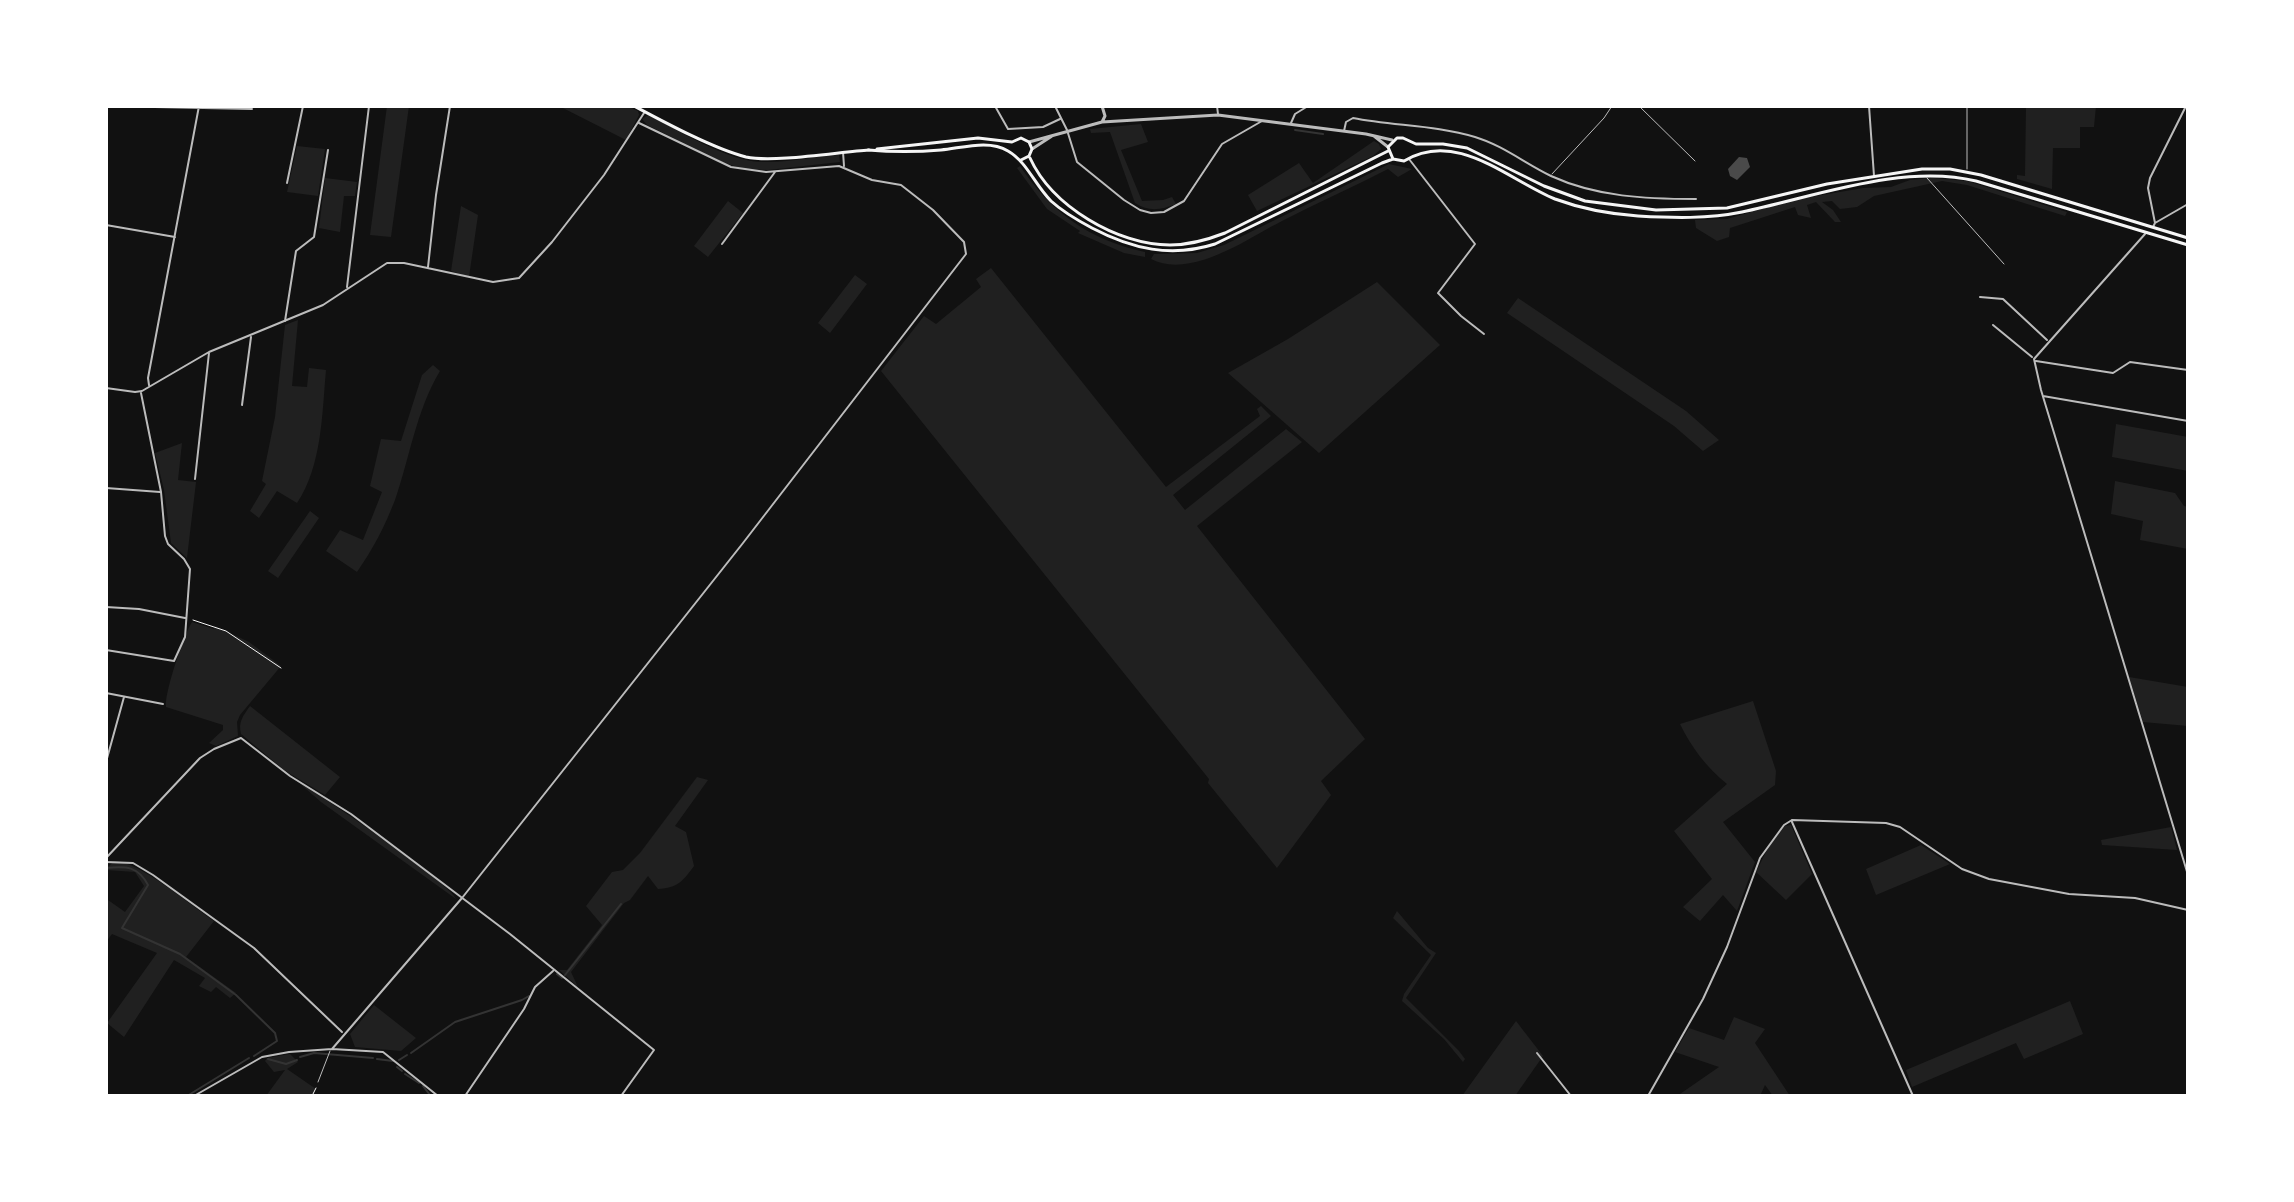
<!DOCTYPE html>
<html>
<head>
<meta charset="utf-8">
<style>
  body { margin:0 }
  #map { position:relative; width:2294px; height:1202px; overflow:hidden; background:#111; font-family:"PT Sans Narrow",sans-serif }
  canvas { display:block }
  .frame { position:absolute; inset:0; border:108px solid #fff; pointer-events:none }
</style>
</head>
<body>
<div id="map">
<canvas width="2294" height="1202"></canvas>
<div class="frame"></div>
</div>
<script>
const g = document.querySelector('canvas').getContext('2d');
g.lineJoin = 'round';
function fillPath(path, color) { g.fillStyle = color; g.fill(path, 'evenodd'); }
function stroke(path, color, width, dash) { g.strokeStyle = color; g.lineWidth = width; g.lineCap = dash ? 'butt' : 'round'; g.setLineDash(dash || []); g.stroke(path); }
fillPath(new Path2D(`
  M387 106H409L391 237 370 235Z
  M559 106H627L638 111 639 115 626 140Z
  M2026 106H2096L2094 127H2080V148H2053L2052 189 2017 179V175L2025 176Z
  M648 115C681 131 727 162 764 162 789 163 814 156 839 155L840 162 768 170 745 169 724 163 647 125 642 119Z
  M1141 124 1148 142 1121 150 1142 201 1163 200 1172 197 1176 204C1161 210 1149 212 1135 203L1110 132 1091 133 1090 129Z
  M1374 141 1379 144 1381 149 1373 156 1257 211 1248 195 1299 163 1313 183Z
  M297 146 325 149 318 196 287 192Z
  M1389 164 1412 169 1398 177 1388 169C1353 187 1317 203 1282 221 1250 237 1191 280 1151 259L1154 254 1197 253 1224 245Z
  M1020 166C1051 212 1089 240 1145 252V257L1124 253 1078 233 1080 231 1047 209 1017 168Z
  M325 178 357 182 355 196H344L340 232 319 228Z
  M1932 178 1967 181 2067 212 2065 216 1967 185 1942 181 1874 196 1857 207 1840 209 1832 201 1822 202 1833 210 1841 222H1835L1816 202 1807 205 1811 218 1798 215 1795 207 1730 228 1729 237 1717 241 1696 228 1695 220 1727 219 1793 200 1863 188 1891 187 1910 180Z
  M728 201 743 213 708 257 694 246Z
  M461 206 478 215 469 277 451 271Z
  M991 268 1166 487 1260 416 1257 409 1261 406 1271 416 1173 495 1185 510 1286 429 1302 442 1197 526 1365 739 1321 781 1331 795 1277 868 1208 783 1209 779 881 371 924 316 936 324 981 287 976 279Z
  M855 275 867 284 830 333 818 323Z
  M1377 282 1440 345 1319 453 1228 373 1288 339Z
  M1518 298 1686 411 1719 440 1703 451 1674 426 1507 313Z
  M298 320 292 386 307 387 309 368 326 370C322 414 322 466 297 503L277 491 259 518 250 511 266 484 262 481 275 417 285 325Z
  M433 365 440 371C416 411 410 457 395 500 385 526 373 549 357 572L326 551 340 530 363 540 382 492 370 486 381 439 401 441 422 375Z
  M2116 424 2188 437V471L2112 457Z
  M182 443 178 480 196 482 187 558 171 543 164 490 155 453Z
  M2115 481 2175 493 2184 506 2188 507V549L2140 540 2143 521 2111 514Z
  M310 511 319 518 278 578 268 571Z
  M192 622 214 629 215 626 249 642 281 666 240 715 237 722 238 736 216 746 209 743 223 730V725L166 707C164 694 184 634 192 622Z
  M2129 677 2188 687V726L2143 722Z
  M1753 701 1776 771 1775 785 1723 822 1755 862 1737 911 1723 895 1700 921 1683 907 1712 879 1674 831 1727 784C1707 768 1691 747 1680 724Z
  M250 706 340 777 325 795 284 770 241 734C238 722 243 716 250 706Z
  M697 777 708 780 675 826 686 832 694 866C683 881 678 888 658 889L648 876 630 900 624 903 571 972 578 987 559 970H567L602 925 586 906 612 872 623 870 640 853Z
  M297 781C322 796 448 881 456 899L321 802Z
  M1791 825 1812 874 1786 900 1756 872 1768 848 1785 826Z
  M2171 827 2177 850 2102 845 2101 840Z
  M1921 845 1950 864 1876 895 1866 869Z
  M114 861C139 861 192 906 214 921L186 957 236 993 230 998 216 987 211 992 199 986 205 978 174 960 124 1037 107 1023 157 953 112 934 106 942V903L108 900 125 912 144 886 135 872 106 870V864L109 866Z
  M1397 911 1428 948 1436 953 1406 998 1459 1051 1465 1059 1463 1062 1444 1039 1402 1001 1404 994 1431 955 1393 918Z
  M2070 1001 2083 1034 2024 1059 2016 1043 1912 1087 1906 1070Z
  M374 1005 416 1038 401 1051 355 1047 350 1034Z
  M1734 1017 1765 1029 1755 1043 1790 1096H1773L1765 1085 1760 1096H1677L1719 1067 1675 1052 1689 1028 1724 1040Z
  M1516 1021 1543 1056 1515 1096H1462Z
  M290 1054 298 1062 287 1069 316 1089 313 1096H266L285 1070 274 1072 265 1061 267 1058Z`), '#202020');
stroke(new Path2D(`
  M1295 130 1323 134
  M106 868C126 866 138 866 148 885L122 928 180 954 236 995 275 1033 277 1041 254 1056
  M557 974 562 978
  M565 975 621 904
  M411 1053 455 1022 522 1000 529 996
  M300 1057 314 1053 373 1058
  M268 1059 286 1064 297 1060
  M377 1059 393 1061
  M399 1060 407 1055
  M397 1067 402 1071
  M405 1074 419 1083
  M423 1086 430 1095
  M187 1096 249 1058`), '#333', 2);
fillPath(new Path2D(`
  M1739 157 1747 158 1750 167 1737 180 1730 176 1728 169Z`), '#4a4a4a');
stroke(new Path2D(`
  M193 620 226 631 281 668
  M312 1096 316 1088`), '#f5f5f5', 1);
stroke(new Path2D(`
  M1639 106 1695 161
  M1967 106V169
  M1552 174 1604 118 1612 106
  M1927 178 2004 264
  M318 1082 330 1051`), '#bcbcbc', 1);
stroke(new Path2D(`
  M106 106 252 109
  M995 106 1008 129 1043 127 1060 119
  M1055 106 1067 130 1077 162 1124 200 1140 210 1151 213 1164 212 1184 201 1222 144 1262 121
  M1217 106 1218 114
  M1869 106 1874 176
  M1291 123 1295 114 1308 106
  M1344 131 1346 122 1353 118C1393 126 1436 125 1475 137 1502 145 1526 164 1551 176 1597 197 1646 199 1696 199
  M843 152 844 166
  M1409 159 1475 244 1438 293 1461 316 1484 334
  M287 183 303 106
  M2155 223 2148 188 2150 178 2186 106
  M106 225 175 237
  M2153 227 2155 223 2188 204
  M2145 234 2034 359 2041 390 2188 875
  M722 244 775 172
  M428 267 436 195 450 106
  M347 287 369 106
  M1980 297 2003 299 2047 340
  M285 321 296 251 314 237 328 150
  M1993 325 2032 357
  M2036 361 2113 373 2130 362 2188 370
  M149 385 148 378 199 106
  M106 388 135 392 142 391 209 352 323 305 387 263H404L493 282 519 278 552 242 604 175 644 113
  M2043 396 2188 421
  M242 405 251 337
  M195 479 209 353
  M106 488 160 492
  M106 607 139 609 185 618
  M106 650 174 661 185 637 190 569 184 559 168 544 165 536 161 492 141 393
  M106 693 163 704
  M106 762 124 697
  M1792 820 1886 823 1900 827 1962 869 1989 879 2069 894 2135 898 2188 910
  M1792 822 1913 1096
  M106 858 200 758 214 749 241 738 290 776 351 814 510 934 654 1050 621 1096
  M106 862 133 863 153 875 254 948 342 1032
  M332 1049 462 898 743 543 966 254 964 242 933 210 901 185 872 180 839 166 766 172 731 167 639 123
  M1537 1053 1571 1096
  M194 1096 262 1057 289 1052 332 1049 383 1052 438 1096
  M465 1096 524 1009 535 987 553 971
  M1648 1096 1703 999 1727 947 1760 858 1784 825 1792 820`), '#bcbcbc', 2);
stroke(new Path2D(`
  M1102 106 1105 116 1102 122
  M1374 136 1388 147
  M1029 142 1102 122 1218 115 1366 134 1392 140
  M1032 149 1052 136`), '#bcbcbc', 3);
stroke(new Path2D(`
  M634 106C664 122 714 149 746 157 773 163 839 152 869 150
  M877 149 978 138 1012 142 1021 138 1029 142 1032 149 1029 156 1021 160
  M868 150C892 152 917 152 941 150 962 148 989 139 1008 151 1027 162 1035 185 1051 201 1063 212 1077 220 1092 228 1132 249 1171 258 1215 244L1382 163 1393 159 1404 161C1456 129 1507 179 1555 199 1582 209 1610 214 1638 216 1673 218 1708 219 1742 212 1814 197 1903 163 1976 181L2188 245
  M1030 158C1052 206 1117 245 1170 245 1189 245 1207 240 1225 233L1388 151
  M1393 159 1388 147 1397 138H1403L1416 144H1443L1467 148 1544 186 1585 201 1656 210 1727 208 1827 184 1922 169H1950L1981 175 2188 238`), '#f5f5f5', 3);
</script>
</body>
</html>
